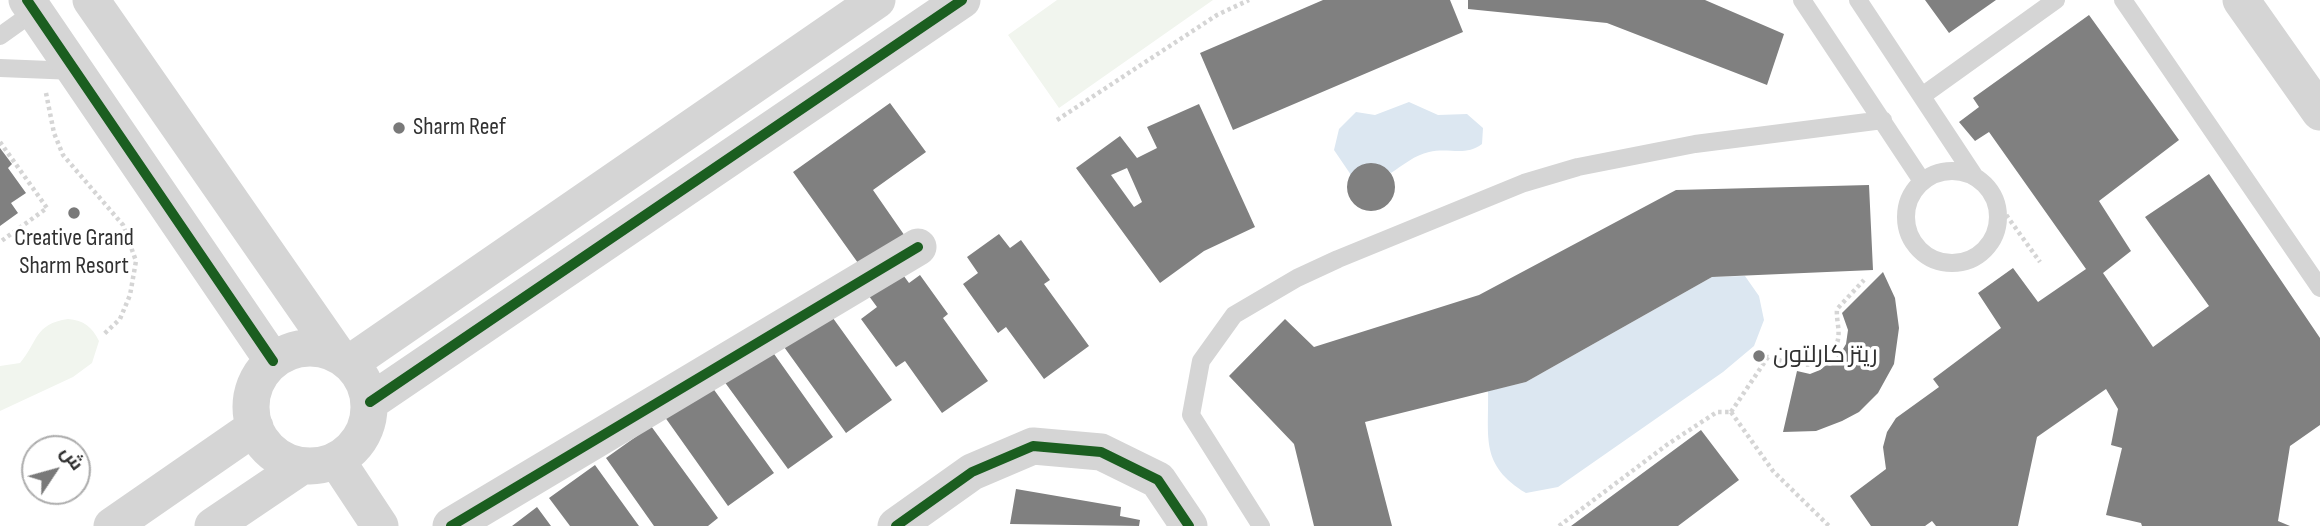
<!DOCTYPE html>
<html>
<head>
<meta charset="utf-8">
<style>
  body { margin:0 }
  #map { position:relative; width:2320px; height:526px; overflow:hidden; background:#fff; font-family:"Sofia Sans Condensed",Cairo,sans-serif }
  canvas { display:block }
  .north { position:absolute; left:21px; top:435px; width:70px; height:70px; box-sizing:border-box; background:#fff; border:2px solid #adadad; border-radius:50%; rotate:54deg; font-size:19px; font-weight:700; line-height:28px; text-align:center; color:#313131 }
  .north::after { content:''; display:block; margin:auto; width:24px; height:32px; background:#797979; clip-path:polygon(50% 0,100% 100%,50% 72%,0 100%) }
</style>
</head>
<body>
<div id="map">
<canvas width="2320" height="526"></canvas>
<div class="north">ش</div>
</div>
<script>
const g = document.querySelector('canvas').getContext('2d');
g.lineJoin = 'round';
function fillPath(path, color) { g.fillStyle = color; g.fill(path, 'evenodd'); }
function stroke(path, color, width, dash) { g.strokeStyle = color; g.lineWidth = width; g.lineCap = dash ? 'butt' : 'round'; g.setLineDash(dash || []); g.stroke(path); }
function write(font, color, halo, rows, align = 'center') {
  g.font = font + ' "Sofia Sans Condensed",Cairo,sans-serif'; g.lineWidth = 7; g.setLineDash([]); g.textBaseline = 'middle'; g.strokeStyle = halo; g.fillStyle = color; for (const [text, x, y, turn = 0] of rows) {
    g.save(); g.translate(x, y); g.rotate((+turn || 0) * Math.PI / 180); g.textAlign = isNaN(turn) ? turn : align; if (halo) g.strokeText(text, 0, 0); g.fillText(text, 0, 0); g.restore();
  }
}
fillPath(new Path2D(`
  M1057 0H1213L1059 108 1008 35Z
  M68 319C84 320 92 327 99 341L92 363 73 377 0 411V366L20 363C38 342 34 324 68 319Z`), '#f1f5ee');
fillPath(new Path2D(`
  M1409 102 1438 115 1467 114 1483 128 1482 144C1465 157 1449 147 1429 152 1415 155 1403 165 1391 173 1378 161 1362 160 1351 175L1334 150 1339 129 1356 112 1375 115Z
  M1745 276 1759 296 1764 320 1754 346 1723 372 1558 487 1526 493C1480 465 1489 439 1488 391L1526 382 1712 277Z`), '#dce7f1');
fillPath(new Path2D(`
  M1323 0H1450L1463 32 1233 130 1200 53Z
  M1468 0H1705L1784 34 1767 85 1607 23 1468 9Z
  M1925 0H1996L1949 33Z
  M2089 15 2179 140 2099 201 2131 251 2103 273 2153 347 2209 306 2145 217 2209 174 2320 338V425L2290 446 2278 521 2290 526H2142L2141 523 2106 515 2122 448 2111 445 2118 409 2106 389 2037 437 2018 526H1936L1932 521 1925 526H1871L1850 496 1886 469 1883 447 1887 432 1896 418 1939 387 1933 379 2001 328 1978 293 2013 268 2038 302 2086 269 1989 132 1975 141 1959 122 1979 107 1973 98Z
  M890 103 926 152 873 190 907 239 863 270 793 172Z
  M1199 104 1255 227 1204 251 1160 283 1076 168 1120 136 1137 158 1157 148 1147 127ZM1127 168 1142 202 1134 207 1111 175Z
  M0 148 12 164 8 168 26 193 11 203 18 213 0 226Z
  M1347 187a24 24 0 1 1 48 0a24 24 0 1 1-48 0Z
  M1869 185 1873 270 1712 277 1526 382 1365 422 1392 526H1314L1294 444 1229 376 1285 319 1314 347 1479 295 1676 190Z
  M999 234 1010 248 1021 240 1050 280 1044 284 1089 346 1044 379 1006 327 998 333 963 284 978 273 967 257Z
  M898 268 909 283 920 275 948 314 943 318 988 381 942 413 905 361 896 367 861 319 877 307 866 292Z
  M1883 272 1895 298 1899 328 1894 364 1878 393 1859 412 1842 421 1816 431 1783 432 1797 371 1810 374 1820 370 1840 354 1846 344 1848 330 1842 313Z
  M825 307 892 400 846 433 779 340Z
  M767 344 833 437 788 469 721 377Z
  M707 380 774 473 728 506 662 413Z
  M651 426 718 518 708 526H654L606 458Z
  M1701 430 1739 480 1678 526H1571Z
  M595 465 639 526H570L549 498Z
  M1016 489 1121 507 1120 516 1140 520 1139 526 1010 524Z
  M537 507 551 526H512Z`), '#808080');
stroke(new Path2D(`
  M46 93 54 133 63 155 123 225 136 261 130 295 120 319 103 335
  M1057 120 1217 15 1249 0
  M0 142 47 208 0 242
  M1994 198 2040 262
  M1731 412 1768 357C1791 364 1827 375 1837 343 1841 332 1836 321 1837 309L1864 280
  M1731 412 1773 471 1829 526
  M1559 526 1668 444 1717 412H1731`), '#d5d5d5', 4.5, [3.5, 3.5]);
stroke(new Path2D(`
  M1802 0 1922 181
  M1858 0 1975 177
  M2123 0 2320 288
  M0 36 35 11
  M0 68 75 71
  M1922 96 2056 0
  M1906 217a46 46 0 1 1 92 0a46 46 0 1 1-92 0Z
  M1261 526 1191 415 1201 361 1234 315 1297 278 1338 259 1524 183 1578 167 1695 144 1883 120`), '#d5d5d5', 18);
stroke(new Path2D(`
  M27 0 273 361
  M91 0 337 354
  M2241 0 2320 112
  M251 407a59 59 0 1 1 118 0a59 59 0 1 1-118 0Z
  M350 363 877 0
  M370 402 962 0
  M337 461 380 526
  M112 526 255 427
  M213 526 302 466
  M451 526 918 247
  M896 526 972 472 1033 446 1101 452 1158 480 1189 526`), '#d5d5d5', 37);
stroke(new Path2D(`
  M27 0 273 361
  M370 402 962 0
  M451 526 918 247
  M896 526 972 472 1033 446 1101 452 1158 480 1189 526`), '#1b5e20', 10);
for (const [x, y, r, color] of [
  [399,128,7,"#797979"],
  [74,213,7,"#797979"],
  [1759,356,7,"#797979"]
]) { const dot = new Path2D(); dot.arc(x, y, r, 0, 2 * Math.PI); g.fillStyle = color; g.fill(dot); stroke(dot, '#fff', 2.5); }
write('24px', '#313131', '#fff', [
  ["Sharm Reef",413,128],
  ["Creative Grand",74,239,"center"],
  ["Sharm Resort",74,267,"center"],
  ["ريتز كارلتون",1773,356]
], 'left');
</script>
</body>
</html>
